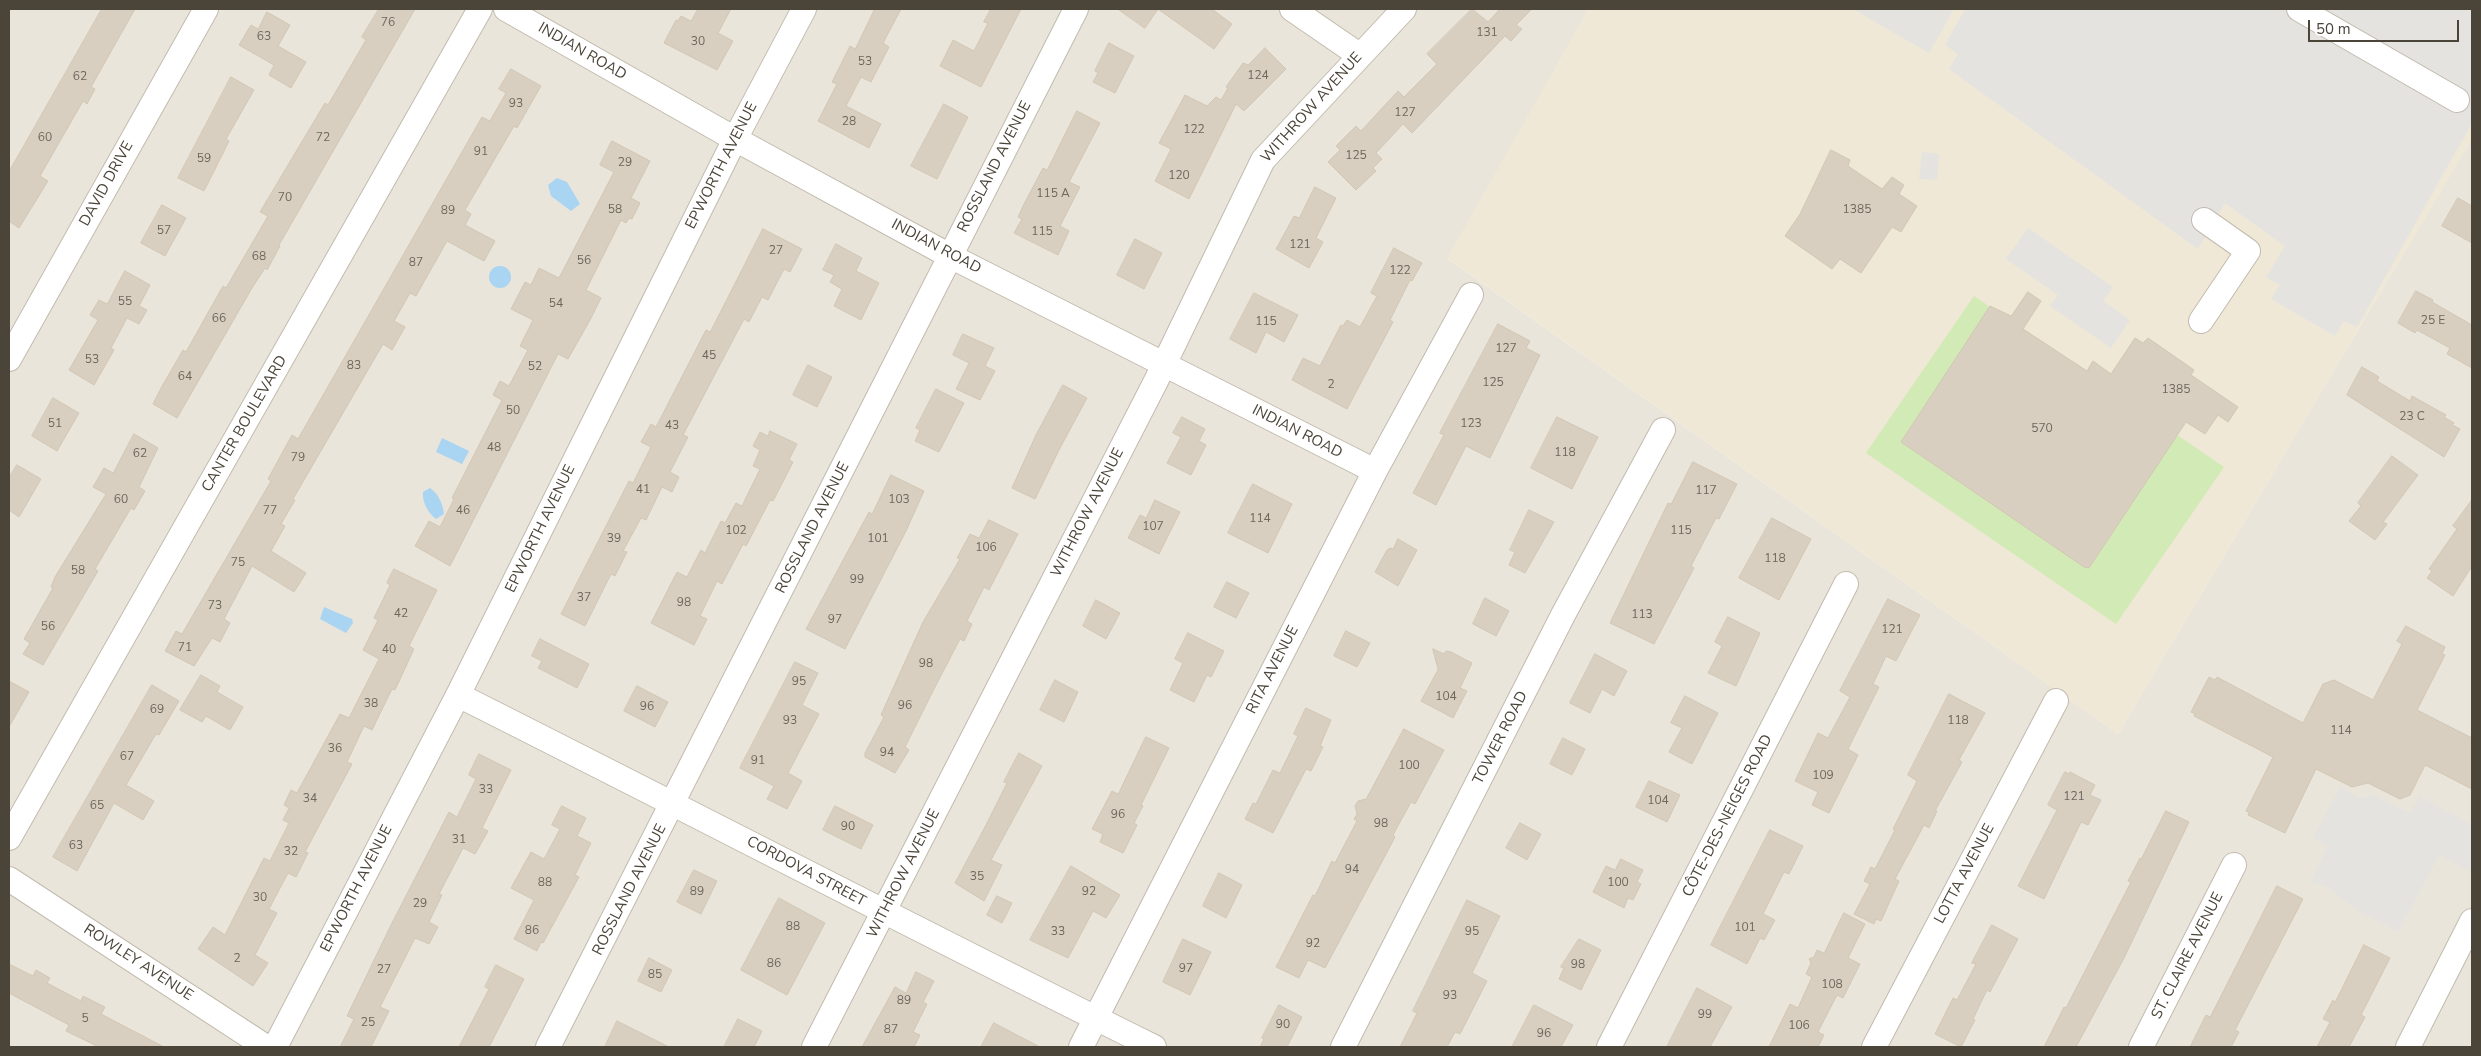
<!DOCTYPE html>
<html>
<head>
<meta charset="utf-8">
<style>
  body { margin:0 }
  #map { position:relative; width:2481px; height:1056px; overflow:hidden; background:#f6f3ec; font-family:"Nunito Sans",sans-serif }
  canvas { display:block }
  .frame { position:absolute; inset:0; border:10px solid #4b4439; pointer-events:none }
  .scale { position:absolute; left:2308px; top:20px; width:151px; height:22px; box-sizing:border-box; border:2px solid #4b4439; border-top:0; padding-left:6px; font-size:15px; line-height:18px; white-space:nowrap; color:#4b4439; -webkit-text-stroke:4px #fff; paint-order:stroke }
</style>
</head>
<body>
<div id="map">
<canvas width="2481" height="1056"></canvas>
<div class="frame"></div>
<div class="scale">50 m</div>
</div>
<script>
const g = document.querySelector('canvas').getContext('2d');
g.lineJoin = 'round';
function fillPath(path, color) { g.fillStyle = color; g.fill(path, 'evenodd'); }
function stroke(path, color, width, dash) { g.strokeStyle = color; g.lineWidth = width; g.lineCap = dash ? 'butt' : 'round'; g.setLineDash(dash || []); g.stroke(path); }
function write(font, color, halo, rows, align = 'center') {
  g.font = font + ' "Nunito Sans",sans-serif'; g.lineWidth = 5; g.setLineDash([]); g.textBaseline = 'middle'; g.strokeStyle = halo; g.fillStyle = color; for (const [text, x, y, turn = 0] of rows) {
    g.save(); g.translate(x, y); g.rotate((+turn || 0) * Math.PI / 180); g.textAlign = isNaN(turn) ? turn : align; if (halo) g.strokeText(text, 0, 0); g.fillText(text, 0, 0); g.restore();
  }
}
fillPath(new Path2D(`
  M9 9H1589L1448 259 2118 734 2472 138V1047H9Z`), '#eae5da');
fillPath(new Path2D(`
  M1589 9H2472V138L2118 734 1447 258Z`), '#efe8d6');
fillPath(new Path2D(`
  M1974 296 2224 467 2116 624 1866 453Z`), '#d2eab5');
fillPath(new Path2D(`
  M1856 9H1954L1929 53 1856 11Z
  M1965 9H2472V123L2357 327 2344 321 2335 336 2271 299 2280 285 2266 277 2285 246 2225 203 2198 249 1949 69 1958 54 1945 45Z
  M1922 152 1939 154 1937 180 1919 179Z
  M2028 228 2113 287 2103 301 2130 320 2111 348 2050 306 2058 295 2006 259Z
  M2340 787 2360 798 2373 795 2410 813 2420 796 2472 825V872L2439 855 2398 932 2359 912 2329 888 2311 881 2328 846 2313 838Z`), '#e5e3e0');
fillPath(new Path2D(`
  M557 178 567 182 580 204 571 211 551 196 548 185Z
  M489 277a11 11 0 1 1 22 0a11 11 0 1 1-22 0Z
  M442 438 469 451 462 464 436 452Z
  M430 488C438 493 443 504 444 514L436 519C428 513 422 502 423 492Z
  M324 607 352 619 353 623 346 633 320 619Z`), '#a9d4f2');
const building = new Path2D(`
  M102 9H135L91 87 95 89 87 104 83 101 40 176 48 181 19 228 9 221V172Z
  M379 9H415L279 245 280 246 267 270 265 268 252 288 177 418 153 404 161 388 183 350 186 352 223 286 226 288 268 216 260 212 325 103 328 105 366 40 362 37Z
  M698 9H731L718 33 733 41 717 70 664 43 676 20 678 21 681 16 691 21Z
  M875 9H901L883 43 889 47 871 82 861 77 846 106 881 124 869 148 818 121 837 84 832 82 850 46 855 49Z
  M991 9H1021L981 87 940 66 953 40 974 51 988 23 984 22Z
  M1118 9H1212L1232 24 1214 49 1158 9 1145 28Z
  M1472 9 1488 22 1500 9H1532L1516 25 1522 29 1511 41 1505 36 1412 133 1403 124 1376 153 1382 159 1373 168 1376 171 1356 190 1328 162 1340 150 1336 146 1356 126 1361 131 1398 91 1404 97 1437 64 1427 54Z
  M267 12 290 25 278 46 306 62 291 88 269 75 274 65 239 45 251 25 258 29Z
  M1109 43 1134 56 1115 93 1093 82 1098 73 1095 71Z
  M1265 48 1286 69 1244 111 1236 104 1189 199 1155 181 1171 149 1159 143 1185 95 1207 106 1216 97 1221 100 1228 88 1226 87 1243 63 1248 65Z
  M511 69 541 86 517 128 514 126 465 210 471 214 465 225 495 241 484 261 447 241 416 296 410 293 394 321 405 327 392 350 383 344 293 499 295 500 281 524 285 526 271 551 306 573 294 592 252 566 224 619 230 623 220 642 212 638 194 666 165 651 176 631 182 634 271 481 268 479 292 435 298 439 482 117 490 121 506 93 499 89Z
  M231 77 254 90 226 139 229 141 204 191 178 178Z
  M944 104 968 117 937 179 911 166Z
  M1077 111 1100 123 1069 182 1080 187 1060 226 1069 231 1058 255 1014 233 1022 219 1018 217 1024 204 1043 168 1047 170Z
  M612 141 650 161 631 198 640 203 632 219 629 218 626 223 621 220 586 290 601 298 590 320 568 359 558 354 450 566 415 546 429 521 440 527 454 499 452 498 502 400 493 395 500 381 509 386 528 350 520 346 533 320 511 309 525 282 531 285 539 268 559 278 614 172 600 165Z
  M1831 150 1850 160 1848 166 1882 189 1892 177 1904 185 1899 194 1917 206 1901 232 1892 227 1861 273 1840 259 1832 269 1785 236 1800 214Z
  M1315 187 1336 198 1316 238 1323 242 1309 268 1276 249 1294 216 1299 218Z
  M2458 198 2472 206V243L2442 226Z
  M162 205 186 218 165 256 141 243Z
  M763 229 802 249 790 272 784 269 768 300 762 297 749 322 744 319 683 435 688 437 670 472 679 477 672 492 662 487 646 520 641 518 623 551 627 552 615 576 611 574 585 626 561 614 629 481 633 483 651 447 641 442 651 424 656 427 706 330 710 332Z
  M1135 239 1162 253 1144 289 1117 275Z
  M836 244 862 258 856 271 879 283 861 320 834 306 842 289 830 282 834 275 823 270Z
  M1394 248 1422 263 1412 281 1410 280 1390 320 1393 322 1347 409 1292 380 1303 358 1320 366 1341 325 1343 326 1347 320 1360 327 1377 296 1371 293Z
  M125 271 150 285 139 306 147 310 139 324 127 318 111 348 114 350 94 385 69 370 98 320 90 315 99 300 107 304Z
  M2416 291 2433 300 2432 302 2472 325V368L2447 354 2450 348 2417 330 2415 333 2398 323Z
  M2028 292 2041 301 2023 329 2087 371 2093 361 2111 374 2135 338 2143 343 2148 338 2194 370 2191 375 2238 407 2228 422 2218 415 2205 434 2186 422 2089 568 2084 567 1901 442 1990 306 2011 316Z
  M1254 293 1298 315 1284 342 1266 332 1256 353 1230 339Z
  M1498 324 1530 341 1526 348 1540 355 1490 458 1466 446 1436 505 1413 493 1444 435 1440 433Z
  M963 334 994 348 985 366 995 371 980 400 956 389 969 363 953 355Z
  M808 365 832 377 817 407 793 395Z
  M2362 367 2379 377 2377 381 2410 401 2412 396 2446 415 2444 417 2454 423 2452 425 2460 429 2444 457 2347 395Z
  M1063 385 1087 398 1060 448 1035 499 1012 488 1036 435Z
  M936 389 964 403 939 452 915 441 920 430 916 428Z
  M53 398 79 413 57 451 32 436Z
  M1182 417 1205 429 1199 441 1206 445 1191 475 1167 463 1181 437 1173 433Z
  M1557 417 1598 437 1572 489 1531 468Z
  M770 431 797 444 789 460 793 462 773 501 770 500 746 546 743 544 722 584 717 581 700 616 707 619 694 645 651 623 677 572 687 577 701 550 705 553 721 521 725 523 736 503 742 506 760 469 753 466 760 450 753 446 760 432 768 436Z
  M134 434 158 448 139 487 145 491 134 510 131 508 95 569 98 571 43 665 23 654 30 643 24 639 53 588 51 587 55 577 106 494 93 487 104 468 113 473Z
  M2392 456 2418 475 2383 522 2387 524 2375 540 2349 521 2361 506 2358 503Z
  M1693 462 1737 484 1719 519 1716 518 1691 566 1694 568 1654 644 1610 623 1668 503 1671 504Z
  M17 465 41 479 19 517 9 510V478Z
  M891 475 924 491 906 531 845 649 806 629 869 512 872 514Z
  M1253 484 1292 504 1268 553 1228 533Z
  M1155 500 1180 512 1159 554 1128 538 1140 515 1146 518Z
  M2472 500V566L2453 596 2427 578 2432 571 2429 569 2457 529 2453 526Z
  M1529 510 1554 522 1525 573 1509 565 1515 552 1510 550Z
  M1772 518 1811 539 1779 600 1739 578Z
  M989 520 1018 534 989 590 984 587 967 621 972 624 964 641 960 639 934 689 905 747 909 750 895 773 865 757V753L884 717 881 715 923 622 960 559 957 558 970 534 979 538Z
  M1398 539 1417 550 1398 586 1375 572 1387 550 1390 548 1393 549Z
  M394 569 437 590 409 646 414 649 395 690 392 689 372 730 364 726 347 762 352 764 305 852 308 853 296 877 288 873 269 909 277 913 255 955 268 963 253 986 198 949 213 927 225 935 264 858 270 861 289 823 283 820 289 808 284 805 291 790 297 793 340 714 349 718 379 659 363 650 378 620 374 618 390 585 387 583Z
  M1227 582 1249 593 1236 618 1214 607Z
  M1485 598 1509 611 1496 636 1473 624Z
  M1888 599 1920 615 1896 661 1886 656 1873 684 1879 687 1848 749 1858 755 1829 813 1812 805 1818 792 1795 781 1818 733 1828 738 1850 697 1840 691Z
  M1096 600 1120 613 1106 639 1083 626Z
  M1728 617 1760 633 1736 686 1708 673 1722 646 1715 642Z
  M2406 626 2445 647 2442 654 2445 655 2417 710 2472 738V789L2425 765 2410 795 2400 799 2368 783 2352 787 2316 769 2285 833 2248 815 2249 812 2246 811 2273 757 2194 716 2195 714 2191 712 2209 677 2215 680 2217 677 2303 723 2323 684 2334 680 2373 700 2402 644 2397 641Z
  M1346 631 1370 643 1357 667 1334 656Z
  M1188 633 1224 651 1211 677 1207 675 1194 702 1170 690 1183 663 1175 659Z
  M540 639 589 664 577 688 538 668 542 661 532 656Z
  M1433 649 1444 654 1446 651 1451 652 1472 663 1460 688 1467 691 1453 718 1421 701 1438 670Z
  M1595 654 1627 671 1614 696 1602 689 1590 713 1570 703Z
  M795 662 818 673 802 705 819 714 788 773 802 781 787 809 767 799 774 786 740 768Z
  M201 675 220 686 217 692 243 707 230 730 206 716 202 722 180 710Z
  M1055 680 1078 692 1064 722 1040 710Z
  M9 681 29 692 9 727Z
  M152 685 179 701 159 735 156 734 126 785 154 801 143 820 114 803 77 871 53 857Z
  M637 686 668 702 655 727 624 711Z
  M1949 694 1985 713 1959 760 1962 762 1935 811H1937L1929 828 1924 825 1895 879 1899 881 1881 921 1876 919 1874 924 1854 914 1870 884 1864 881 1871 867 1875 869 1895 830 1893 829 1917 781 1908 775Z
  M1685 696 1718 713 1692 764 1669 752 1682 728 1671 723Z
  M1306 708 1331 720 1320 746 1323 747 1311 771 1306 769 1273 833 1245 819 1253 803 1256 804 1273 770 1280 773 1298 736 1294 734Z
  M1404 729 1444 750 1415 804 1411 802 1393 835 1395 837 1385 856 1325 968 1308 960 1299 978 1276 967 1313 895 1315 896 1332 861 1335 863 1357 821 1354 819 1357 814 1355 806 1358 801 1366 799Z
  M1146 737 1169 748 1141 805 1143 806 1134 823 1137 825 1123 853 1100 842 1103 834 1092 829 1112 791 1118 794Z
  M1563 738 1585 749 1572 775 1550 764Z
  M1019 753 1042 766 991 860 1002 865 984 901 955 883 986 825 1007 783 1004 782Z
  M479 754 511 770 482 828 488 831 475 854 463 848 439 894 442 895 429 922 438 927 429 944 415 938 380 1007 389 1011 371 1047H340L354 1019 347 1016 391 925 449 812 457 817 476 779 469 775Z
  M2065 772 2069 774 2070 772 2095 785 2090 795 2101 800 2088 825 2081 822 2044 899 2018 886 2057 810 2048 805Z
  M1649 781 1680 795 1667 822 1636 807Z
  M562 806 586 818 577 836 591 843 575 875 579 877 543 943 541 942 537 951 514 939 534 900 511 888 531 852 544 859 560 829 552 825Z
  M835 806 873 825 861 849 823 830Z
  M2166 811 2189 822 2124 958 2076 1047H2044L2064 1007 2066 1008 2131 882 2128 881 2140 858 2141 859Z
  M1520 823 1541 834 1527 860 1506 848Z
  M1770 830 1803 846 1789 874 1784 872 1763 914 1775 920 1764 940 1760 938 1747 964 1711 945Z
  M1621 859 1643 870 1637 882 1641 884 1633 900 1628 898 1624 908 1593 892 1606 866 1615 870Z
  M1071 866 1120 895 1106 918 1093 911 1068 958 1030 940Z
  M694 870 717 881 701 914 677 902Z
  M1219 873 1242 885 1226 918 1203 906Z
  M2277 886 2303 899 2235 1030 2239 1032 2231 1047H2190L2206 1015 2210 1017Z
  M997 896 1012 903 1002 923 987 915Z
  M779 898 825 923 787 995 741 970Z
  M1467 900 1500 916 1472 973 1487 981 1460 1034 1455 1032 1447 1047H1400L1417 1013 1413 1011Z
  M1844 913 1865 924 1848 958 1860 964 1843 998 1837 995 1818 1032 1824 1035 1818 1047H1769L1790 1004 1798 1008 1812 977 1806 974 1811 963 1809 959 1814 957 1817 950 1824 953Z
  M1992 925 2018 939 1990 992 1987 990 1973 1019 1975 1020 1961 1047 1935 1034 1953 998 1957 1000 1976 964 1972 963Z
  M1183 939 1211 952 1190 995 1163 982Z
  M1579 939 1601 950 1581 990 1559 979 1564 968 1561 967Z
  M2364 945 2390 958 2361 1015 2365 1017 2349 1047H2317L2330 1022 2323 1019 2333 1000 2335 1002Z
  M649 958 672 970 661 992 638 981Z
  M9 964 33 976 36 970 50 978 47 983 81 1001 83 996 105 1007 101 1014 164 1047H99L66 1031 69 1025 9 993Z
  M496 965 524 979 489 1047H459L489 989 485 987Z
  M916 972 934 981 923 1002 927 1004 913 1032 920 1035 914 1047H862L895 987 906 993Z
  M1697 988 1732 1007 1710 1047H1667Z
  M1279 1005 1302 1017 1287 1047H1260L1264 1039 1262 1038Z
  M1534 1005 1573 1025 1561 1047H1512Z
  M738 1019 762 1031 754 1047H724Z
  M617 1021 669 1047H605Z
  M994 1023 1040 1047H981Z`);
fillPath(building, '#d8cfc1');
stroke(building, '#d3c7b4', 1);
const minor = new Path2D(`
  M506 9 735 139 950 256 1375 471
  M1292 9 1359 55
  M2299 9 2457 100
  M2201 321 2248 251 2204 220
  M9 359 206 9
  M458 695C691 812 921 932 1154 1047
  M9 838 480 9
  M9 879 266 1047
  M275 1047 458 695 735 139 804 9
  M548 1047 1076 9
  M814 1047 1156 381 1263 160 1404 9
  M1081 1047 1375 471 1471 295
  M1343 1047 1563 615 1663 430
  M1609 1047 1846 584
  M1874 1047 2056 701
  M2141 1047 2234 865
  M2408 1047 2472 921`);
stroke(minor, '#c2bbae', 26);
stroke(minor, '#fff', 24);
write('12px', '#6e675b', null, [
  ["76",388,23],
  ["131",1487,33],
  ["63",264,37],
  ["30",698,42],
  ["53",865,62],
  ["124",1258,76],
  ["62",80,77],
  ["93",516,104],
  ["127",1405,113],
  ["28",849,122],
  ["122",1194,130],
  ["60",45,138],
  ["72",323,138],
  ["91",481,152],
  ["125",1356,156],
  ["59",204,159],
  ["29",625,163],
  ["120",1179,176],
  ["115 A",1053,194],
  ["70",285,198],
  ["58",615,210],
  ["1385",1857,210],
  ["89",448,211],
  ["57",164,231],
  ["115",1042,232],
  ["121",1300,245],
  ["27",776,251],
  ["68",259,257],
  ["56",584,261],
  ["87",416,263],
  ["122",1400,271],
  ["55",125,302],
  ["54",556,304],
  ["66",219,319],
  ["25 E",2433,321],
  ["115",1266,322],
  ["127",1506,349],
  ["45",709,356],
  ["53",92,360],
  ["83",354,366],
  ["52",535,367],
  ["64",185,377],
  ["125",1493,383],
  ["2",1331,385],
  ["1385",2176,390],
  ["50",513,411],
  ["23 C",2412,417],
  ["51",55,424],
  ["123",1471,424],
  ["43",672,426],
  ["570",2042,429],
  ["48",494,448],
  ["118",1565,453],
  ["62",140,454],
  ["79",298,458],
  ["41",643,490],
  ["117",1706,491],
  ["60",121,500],
  ["103",899,500],
  ["77",270,511],
  ["46",463,511],
  ["114",1260,519],
  ["107",1153,527],
  ["102",736,531],
  ["115",1681,531],
  ["39",614,539],
  ["101",878,539],
  ["106",986,548],
  ["118",1775,559],
  ["75",238,563],
  ["58",78,571],
  ["99",857,580],
  ["37",584,598],
  ["98",684,603],
  ["73",215,606],
  ["42",401,614],
  ["113",1642,615],
  ["97",835,620],
  ["56",48,627],
  ["121",1892,630],
  ["71",185,648],
  ["40",389,650],
  ["98",926,664],
  ["95",799,682],
  ["104",1446,697],
  ["38",371,704],
  ["96",905,706],
  ["96",647,707],
  ["69",157,710],
  ["93",790,721],
  ["118",1958,721],
  ["114",2341,731],
  ["36",335,749],
  ["94",887,753],
  ["67",127,757],
  ["91",758,761],
  ["100",1409,766],
  ["109",1823,776],
  ["33",486,790],
  ["121",2074,797],
  ["34",310,799],
  ["104",1658,801],
  ["65",97,806],
  ["96",1118,815],
  ["98",1381,824],
  ["90",848,827],
  ["31",459,840],
  ["63",76,846],
  ["32",291,852],
  ["94",1352,870],
  ["35",977,877],
  ["88",545,883],
  ["100",1618,883],
  ["89",697,892],
  ["92",1089,892],
  ["30",260,898],
  ["29",420,904],
  ["88",793,927],
  ["101",1745,928],
  ["86",532,931],
  ["33",1058,932],
  ["95",1472,932],
  ["92",1313,944],
  ["2",237,959],
  ["86",774,964],
  ["98",1578,965],
  ["97",1186,969],
  ["27",384,970],
  ["85",655,975],
  ["108",1832,985],
  ["93",1450,996],
  ["89",904,1001],
  ["99",1705,1015],
  ["5",85,1019],
  ["25",368,1023],
  ["90",1283,1025],
  ["106",1799,1026],
  ["87",891,1030],
  ["96",1544,1034]
]);
write('15px', '#4b4439', '#fff', [
  ["INDIAN ROAD",582,52,30],
  ["WITHROW AVENUE",1312,108,-48],
  ["EPWORTH AVENUE",722,166,-63],
  ["ROSSLAND AVENUE",995,167,-63],
  ["DAVID DRIVE",107,184,-61],
  ["INDIAN ROAD",936,247,28],
  ["CANTER BOULEVARD",245,424,-60],
  ["INDIAN ROAD",1297,432,27],
  ["WITHROW AVENUE",1088,513,-63],
  ["ROSSLAND AVENUE",813,528,-63],
  ["EPWORTH AVENUE",541,529,-64],
  ["RITA AVENUE",1273,670,-63],
  ["TOWER ROAD",1501,738,-63],
  ["CÔTE-DES-NEIGES ROAD",1728,816,-63],
  ["CORDOVA STREET",806,872,28],
  ["WITHROW AVENUE",904,874,-63],
  ["LOTTA AVENUE",1965,874,-62],
  ["EPWORTH AVENUE",357,889,-63],
  ["ROSSLAND AVENUE",630,890,-63],
  ["ST. CLAIRE AVENUE",2188,956,-63],
  ["ROWLEY AVENUE",138,963,33]
]);
</script>
</body>
</html>
